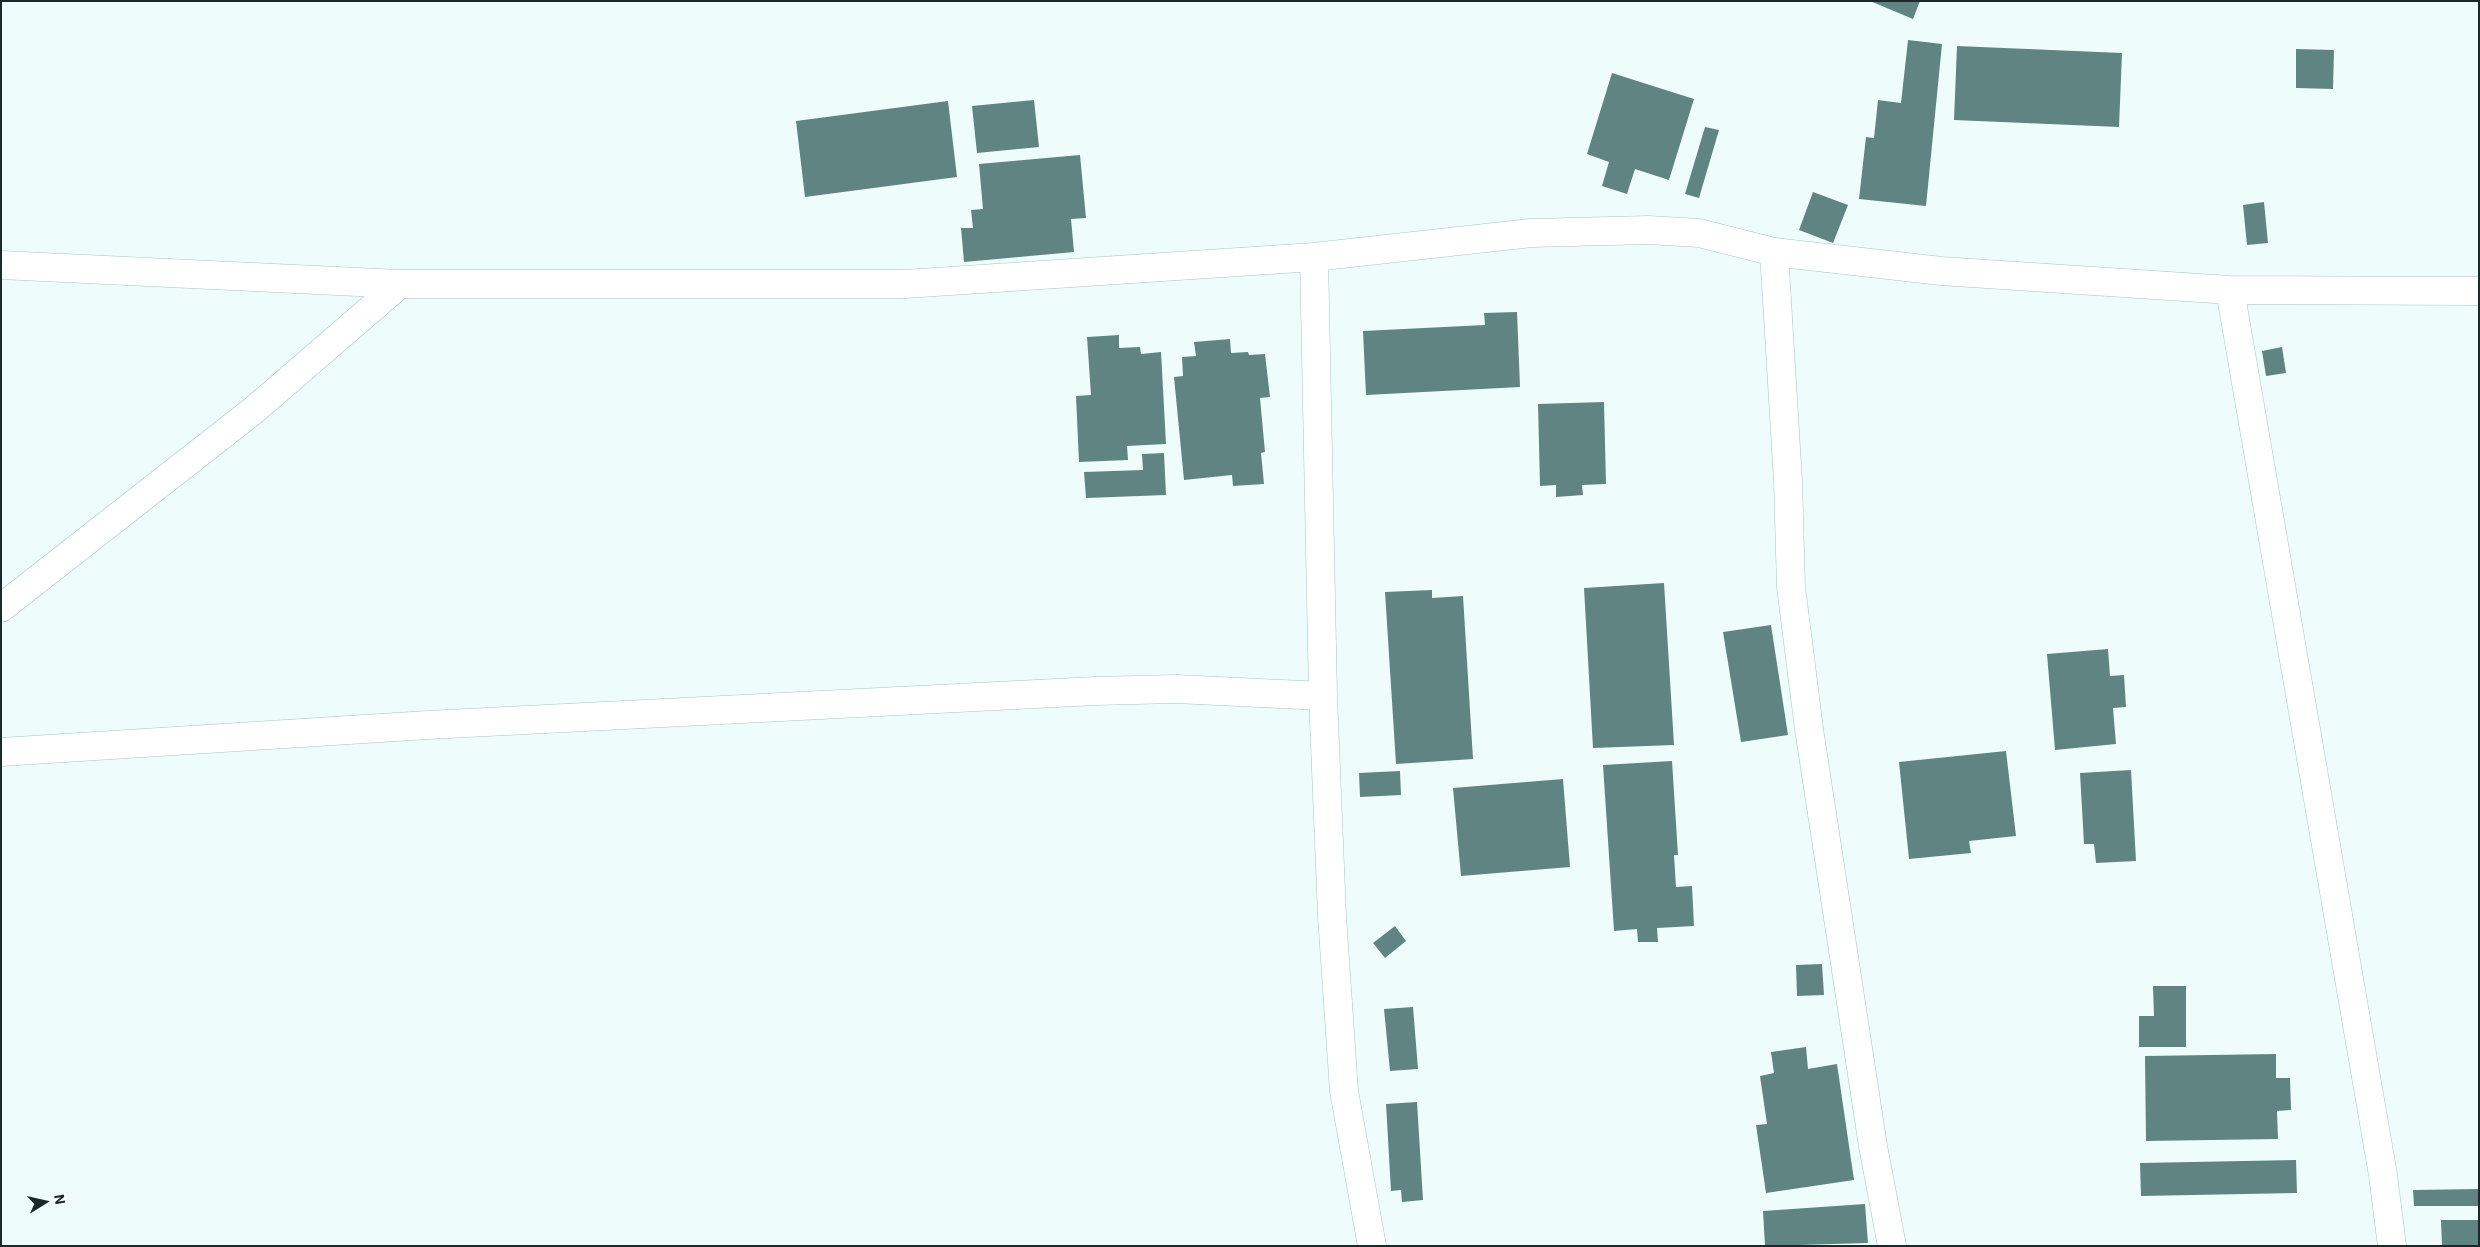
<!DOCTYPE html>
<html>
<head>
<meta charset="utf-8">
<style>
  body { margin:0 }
  #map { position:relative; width:2480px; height:1247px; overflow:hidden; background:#eefdfc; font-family:"IBM Plex Sans",sans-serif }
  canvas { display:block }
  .frame { position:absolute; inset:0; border:2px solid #1a2929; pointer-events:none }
  .north { position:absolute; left:20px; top:1177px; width:50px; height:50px; -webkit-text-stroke:4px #fff; paint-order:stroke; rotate:80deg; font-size:14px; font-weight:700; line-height:20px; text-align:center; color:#1a2929 }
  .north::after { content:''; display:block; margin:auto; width:18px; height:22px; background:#1a2929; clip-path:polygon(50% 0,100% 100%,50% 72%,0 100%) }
</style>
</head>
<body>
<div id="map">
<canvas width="2480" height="1247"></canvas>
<div class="frame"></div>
<div class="north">N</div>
</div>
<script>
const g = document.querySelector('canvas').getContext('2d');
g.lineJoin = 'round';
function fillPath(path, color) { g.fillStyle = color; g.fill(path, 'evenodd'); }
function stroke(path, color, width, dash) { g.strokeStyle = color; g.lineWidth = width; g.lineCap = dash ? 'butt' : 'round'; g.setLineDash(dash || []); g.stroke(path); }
fillPath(new Path2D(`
  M1870 1H1920L1913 19Z
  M1908 40 1942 44 1926 206 1859 199 1866 137 1874 138 1878 100 1901 103Z
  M1957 46 2122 53 2119 127 1954 120Z
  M2296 49 2334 50 2333 89 2296 88Z
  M1612 73 1694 99 1669 180 1635 169 1627 194 1602 186 1609 162 1587 154Z
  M1034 100 1039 147 977 153 972 106Z
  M948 101 957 177 805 197 796 121Z
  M1705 127 1719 130 1699 198 1685 194Z
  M1080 155 1086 218 1071 219 1074 252 964 262 961 228H973L971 210 983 209 979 164Z
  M1813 192 1848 205 1833 243 1799 230Z
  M2264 202 2268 243 2247 245 2243 205Z
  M1517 312 1520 387 1366 395 1363 331 1485 325 1484 313Z
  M1119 335V348L1140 347 1141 354 1161 352 1166 444 1127 446 1128 460 1079 462 1076 396 1091 395 1087 337Z
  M1230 339 1231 353 1248 352 1249 355 1265 354 1270 397 1260 398 1265 452 1261 453 1264 484 1233 486 1232 475 1184 480 1174 377 1183 376 1182 357 1196 356 1194 342Z
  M2282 347 2286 373 2266 376 2262 351Z
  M1604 402 1606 484 1582 485 1583 495 1556 497V485L1540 486 1538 404Z
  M1164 453 1166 495 1086 498 1084 472 1143 470 1142 454Z
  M1664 583 1674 745 1593 748 1584 588Z
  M1432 590V598L1463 596 1473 759 1396 764 1385 592Z
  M1771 625 1788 735 1741 742 1723 632Z
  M2108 649 2110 676 2124 675 2126 707 2113 708 2116 744 2055 750 2047 654Z
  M2006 751 2016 836 1969 841 1971 853 1909 859 1899 762Z
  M1672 761 1678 855H1674L1676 887 1692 886 1694 926 1657 928 1658 942H1638L1637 929 1614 931 1603 765Z
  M2131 770 2136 861 2096 863 2094 844H2084L2080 773Z
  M1400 771 1401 795 1360 797 1359 773Z
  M1563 779 1570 867 1461 876 1453 788Z
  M1395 926 1406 941 1385 958 1373 943Z
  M1822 964 1824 995 1797 996 1796 965Z
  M2153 986H2186V1047H2139V1016H2154Z
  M1413 1007 1418 1069 1390 1071 1384 1009Z
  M1806 1047 1808 1069 1837 1064 1854 1180 1766 1193 1756 1125 1767 1124 1760 1076 1774 1073 1771 1052Z
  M2276 1054V1078H2290L2291 1110 2277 1111 2278 1139 2146 1141 2145 1056Z
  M1417 1102 1423 1200 1402 1202 1401 1190 1391 1191 1386 1104Z
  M2296 1160 2297 1193 2141 1196 2140 1163Z
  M2479 1189V1206H2414L2413 1190Z
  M1865 1204 1868 1243 1765 1246 1763 1211Z
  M2441 1220H2479V1246H2442Z`), '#608482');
const minor = new Path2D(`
  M1774 252 1788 481 1791 587 1809 729 1873 1146 1892 1246
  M1314 257 1323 696 1332 916 1344 1091 1372 1246
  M1 265 400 284H905L1314 257 1531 233 1648 230 1699 233 1774 252 1941 271 2230 290 2479 291
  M2230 290 2383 1175 2392 1246
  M1 608 254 410 400 284
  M1 752 428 725 1095 691 1176 689 1323 696`);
stroke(minor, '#a0c7c5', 29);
stroke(minor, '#fff', 28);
</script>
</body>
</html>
